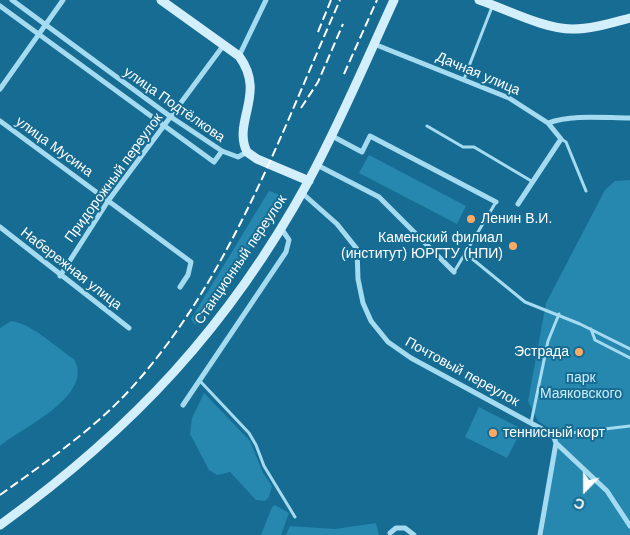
<!DOCTYPE html>
<html>
<head>
<meta charset="utf-8">
<style>
  body { margin:0 }
  #map { position:relative; width:630px; height:535px; overflow:hidden; background:#166c92; font-family:Helvetica,sans-serif }
  canvas { display:block }
  .north { position:absolute; left:560px; top:465px; width:50px; height:50px; -webkit-text-stroke:4px #166c92; paint-order:stroke; rotate:202deg; font-size:14px; font-weight:700; line-height:20px; text-align:center; color:#fff }
  .north::after { content:''; display:block; margin:auto; width:18px; height:22px; background:#fff; clip-path:polygon(50% 0,100% 100%,50% 72%,0 100%) }
</style>
</head>
<body>
<div id="map">
<canvas width="630" height="535"></canvas>
<div class="north">С</div>
</div>
<script>
const g = document.querySelector('canvas').getContext('2d');
g.lineJoin = 'round';
function fillPath(path, color) { g.fillStyle = color; g.fill(path, 'evenodd'); }
function stroke(path, color, width, dash) { g.strokeStyle = color; g.lineWidth = width; g.lineCap = dash ? 'butt' : 'round'; g.setLineDash(dash || []); g.stroke(path); }
function write(font, color, halo, rows, align = 'center') {
  g.font = font + ' Helvetica,sans-serif'; g.lineWidth = 4; g.setLineDash([]); g.textBaseline = 'middle'; g.strokeStyle = halo; g.fillStyle = color; for (const [text, x, y, turn = 0] of rows) {
    g.save(); g.translate(x, y); g.rotate((+turn || 0) * Math.PI / 180); g.textAlign = isNaN(turn) ? turn : align; if (halo) g.strokeText(text, 0, 0); g.fillText(text, 0, 0); g.restore();
  }
}
fillPath(new Path2D(`
  M369 155 466 206 457 224 359 173Z
  M630 180V535H543L557 439 552 430 538 421 528 401 546 303 605 190 615 181Z
  M269 191 278 194 280 203 211 307 195 325 191 319Z
  M11 321C33 324 55 347 74 359 95 396 21 428 0 446V328Z
  M204 393 250 441 263 473 272 486 269 497 265 501 256 500 230 472 217 475 209 470 190 434 192 418Z
  M479 407 522 429 507 458 465 437Z
  M275 505 289 513 281 535H261L272 507Z
  M376 523 379 535H286L290 526 335 529Z`), '#2687af');
stroke(new Path2D(`
  M464 79 492 7
  M427 126 463 147H474L533 182
  M561 139 566 142 586 191
  M465 253 525 302 580 324 630 349
  M454 272 496 202
  M591 329 595 340 630 358
  M200 381 249 433 256 445 264 466 295 517
  M531 423 548 341 559 314
  M554 435 630 426`), '#a5dbf0', 3);
stroke(new Path2D(`
  M12 0 171 117 222 151 238 157 247 152
  M0 6 214 162 222 151
  M374 44 509 98 548 123C572 114 605 118 630 118
  M239 56 266 0
  M0 89 63 0
  M0 121 191 262 188 275 180 287
  M332 136 362 152 370 136 496 202
  M317 165 379 197 454 272
  M302 193 337 224 357 249 358 279 363 303 371 321 388 342 411 358 553 435 556 443 607 491 630 526
  M518 204 561 139 548 123
  M0 227 129 328
  M60 276 108 201 223 46
  M183 405 286 252 289 240 281 228
  M390 533 396 528H405L414 535
  M540 535 556 443`), '#a5dbf0', 5);
stroke(new Path2D(`
  M161 0 239 56C267 94 232 121 247 152L257 159 309 181
  M479 0C506 9 544 29 572 29 592 29 611 23 630 18
  M0 525C133 429 229 326 308 182 340 123 366 61 394 0`), '#d3effb', 9);
stroke(new Path2D(`
  M318 32 331 0
  M344 74 377 0
  M301 108 318 82 343 24
  M0 495C43 464 87 434 124 396 227 287 280 135 340 0`), '#fff', 2, [9, 4]);
for (const [x, y, r, color] of [
  [471,219,5,"#ffaa64"],
  [513,246,5,"#ffaa64"],
  [579,352,5,"#ffaa64"],
  [493,433,5,"#ffaa64"]
]) { const dot = new Path2D(); dot.arc(x, y, r, 0, 2 * Math.PI); g.fillStyle = color; g.fill(dot); stroke(dot, '#166c92', 2); }
write('14px', '#fff', '#166c92', [
  ["Дачная улица",478,74,23],
  ["улица Подтёлкова",174,105,35],
  ["улица Мусина",54,147,36],
  ["Придорожный переулок",114,178,-54],
  ["Станционный переулок",241,260,-56],
  ["Набережная улица",71,269,38],
  ["Почтовый переулок",462,372,29]
]);
write('14px', '#fff', '#166c92', [
  ["Ленин В.И.",481,219],
  ["Каменский филиал",503,238,"right"],
  ["(институт) ЮРГТУ (НПИ)",503,254,"right"],
  ["Эстрада",569,352,"right"],
  ["теннисный корт",503,433]
], 'left');
write('14px', '#cceefc', '#166c92', [
  ["парк",581,378],
  ["Маяковского",581,394]
]);
</script>
</body>
</html>
